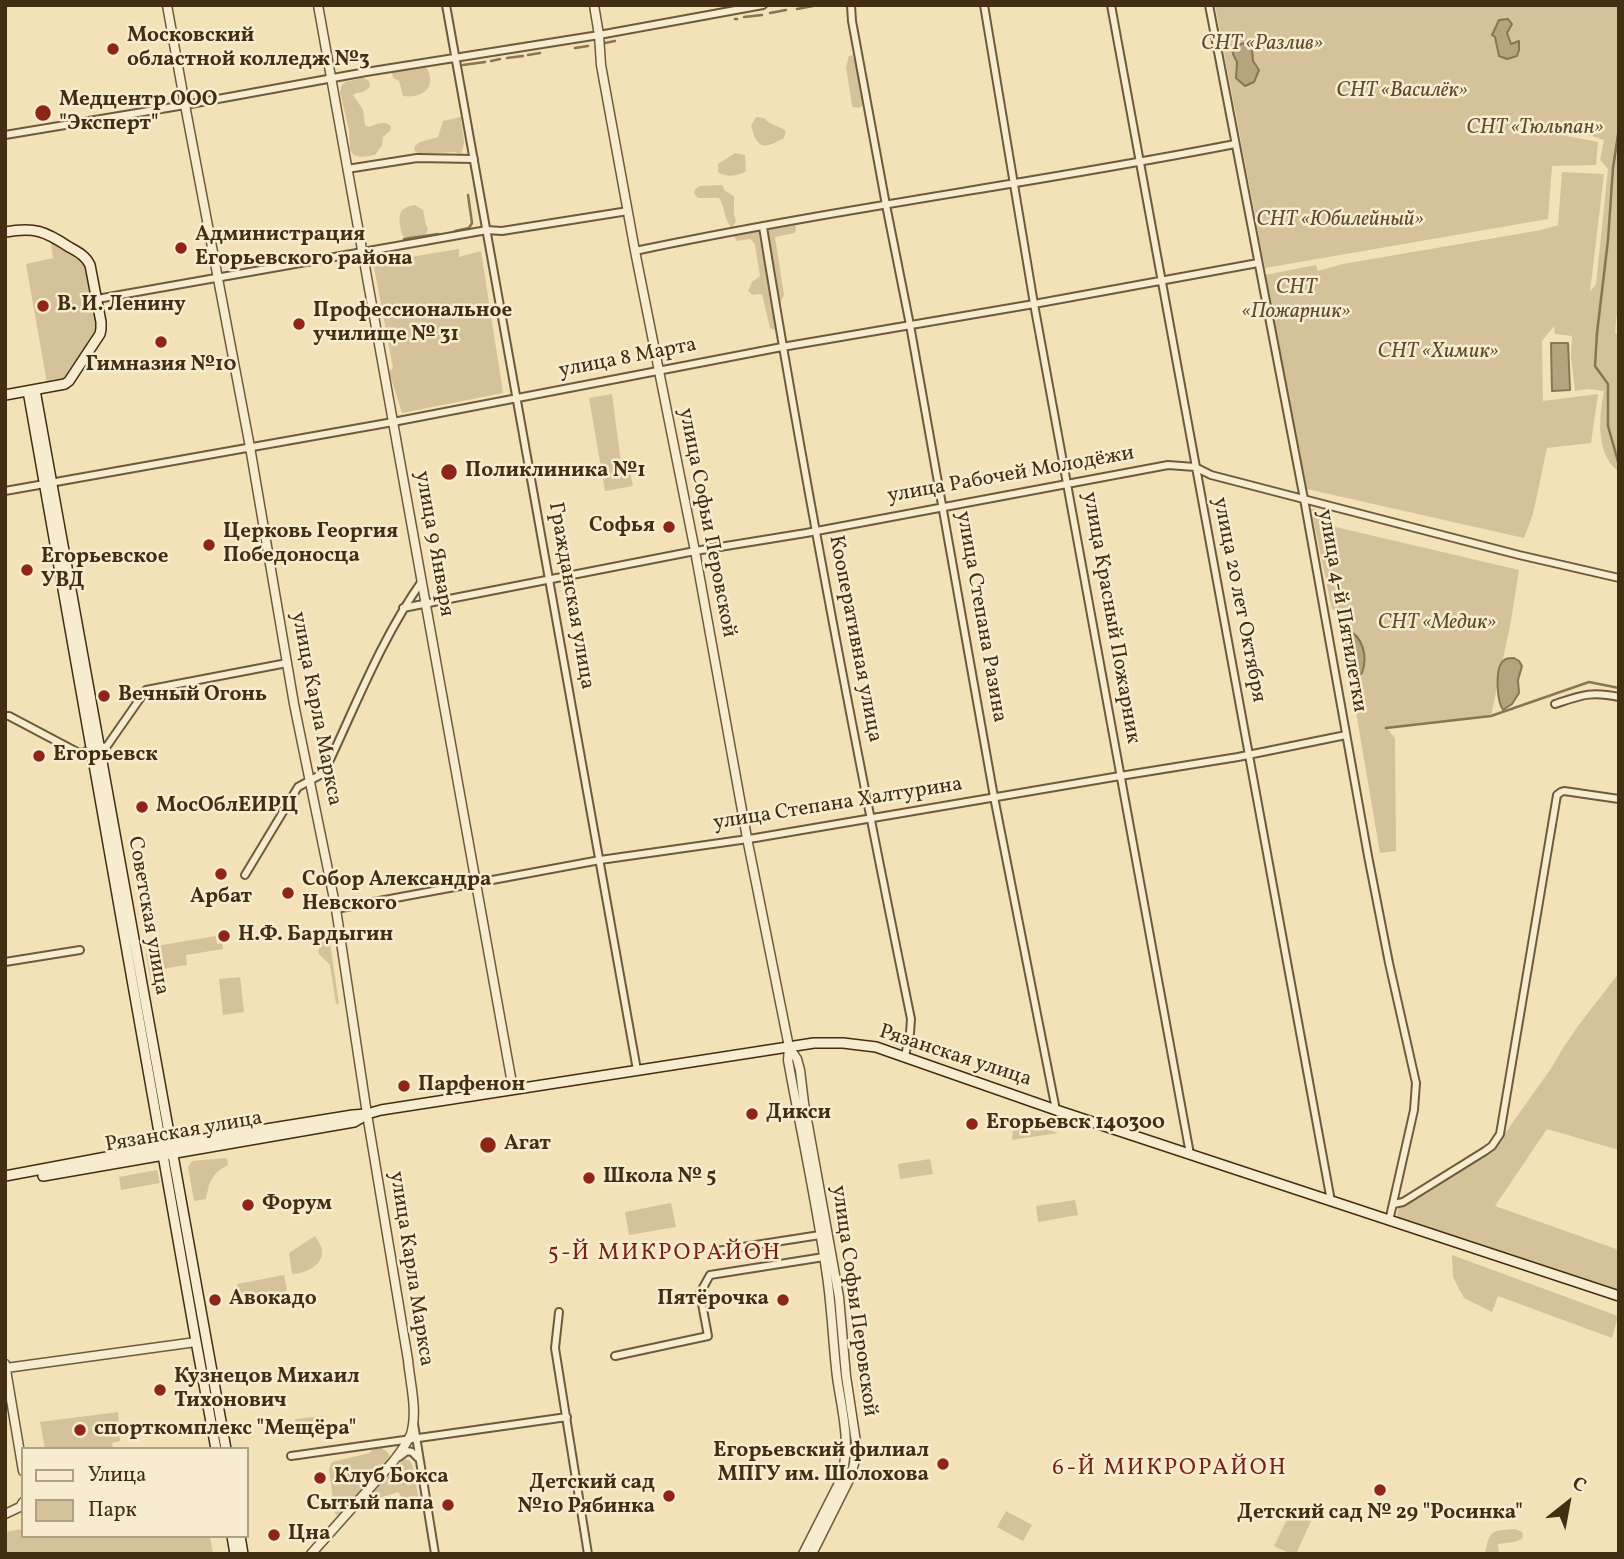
<!DOCTYPE html>
<html>
<head>
<meta charset="utf-8">
<style>
  body { margin:0 }
  #map { position:relative; width:1624px; height:1559px; overflow:hidden; background:#f3e1b7; font-family:Vollkorn,serif }
  canvas { display:block }
  .frame { position:absolute; inset:0; border:7px solid #432d13; pointer-events:none }
  .legend { position:absolute; left:21px; top:1447px; width:228px; height:91px; box-sizing:border-box; background:#f7ecd0; border:2px solid #afa084; margin:0; padding:9px 12px; list-style:none; font-size:21px; color:#432d13 }
  .legend li { display:flex; align-items:center; gap:14px; height:35px }
  .legend b { width:35px; border:2px solid #afa084 }
  .north { position:absolute; left:1533px; top:1468px; width:70px; height:70px; -webkit-text-stroke:5px #f7ecd0; paint-order:stroke; rotate:31deg; font-size:19px; font-weight:700; line-height:28px; text-align:center; color:#432d13 }
  .north::after { content:''; display:block; margin:auto; width:24px; height:32px; background:#432d13; clip-path:polygon(50% 0,100% 100%,50% 72%,0 100%) }
</style>
</head>
<body>
<div id="map">
<canvas width="1624" height="1559"></canvas>
<div class="frame"></div>
<ul class="legend">
<li><b style="height:9px;background:#f7ecd0"></b>Улица</li>
<li><b style="height:19px;background:#d5c29b"></b>Парк</li>
</ul>
<div class="north">С</div>
</div>
<script>
const g = document.querySelector('canvas').getContext('2d');
g.lineJoin = 'round';
function fillPath(path, color) { g.fillStyle = color; g.fill(path, 'evenodd'); }
function stroke(path, color, width, dash) { g.strokeStyle = color; g.lineWidth = width; g.lineCap = dash ? 'butt' : 'round'; g.setLineDash(dash || []); g.stroke(path); }
function write(font, color, halo, rows, align = 'center') {
  g.font = font + ' Vollkorn,serif'; g.lineWidth = 5; g.setLineDash([]); g.textBaseline = 'middle'; g.strokeStyle = halo; g.fillStyle = color; for (const [text, x, y, turn = 0] of rows) {
    g.save(); g.translate(x, y); g.rotate((+turn || 0) * Math.PI / 180); g.textAlign = isNaN(turn) ? turn : align; if (halo) g.strokeText(text, 0, 0); g.fillText(text, 0, 0); g.restore();
  }
}
fillPath(new Path2D(`
  M1215 5H1619V295L1615 332 1619 337V472C1595 454 1599 417 1604 391L1588 389 1575 391 1571 357 1572 336 1555 334 1554 326 1542 341 1543 401 1598 394 1591 443 1547 448 1533 514 1524 538 1307 489 1265 275 1316 265 1318 271 1343 264 1541 230 1558 225 1562 172 1604 174 1590 292 1596 284 1608 169 1600 160 1604 140 1571 129 1570 126 1567 136 1598 142 1596 165 1552 166 1548 219 1265 268Z
  M852 55C858 65 866 93 863 105L859 108 853 107 852 105 846 67 849 56Z
  M426 67C438 86 423 99 403 96L399 81 393 78 392 73H390Z
  M363 78 369 81 370 87 363 92 356 93 353 95 363 110 365 125 369 127C376 124 386 119 391 127L390 131 383 137 382 145 375 155 361 157 354 155 350 150 349 130 340 92 342 85 345 82Z
  M461 117C460 130 469 144 460 154L455 152 419 154 414 150 415 146 420 142 438 137 443 121Z
  M756 117 764 118C771 126 778 125 786 131L784 138C764 149 758 150 751 126Z
  M735 153 745 155 746 171C739 176 726 178 718 172V164Z
  M722 185 725 191 734 196V214L736 221 733 226 731 227C724 219 725 207 719 198H698L694 194 695 189 700 186Z
  M415 205 423 210C425 217 424 223 428 229L426 234C417 237 409 241 402 235 399 219 395 208 415 205Z
  M791 223 795 225 796 228 795 233 775 237 784 295 778 307 777 324 774 330 770 328 762 294 753 295 748 291 752 282 760 276 755 244 750 239 737 241 734 237 736 233 757 229 766 231 771 228Z
  M52 240 84 260 87 266 98 321 97 330 67 376 59 381 47 383 26 264 53 258 51 242Z
  M459 249V257L481 251 503 393 402 413 389 372 393 368 374 267H369C373 254 378 255 391 253L392 260Z
  M612 394 621 463H628L633 486 605 491 589 398Z
  M1311 509H1316L1323 524 1519 570 1511 621 1491 716 1387 728 1395 738 1396 851 1380 853 1350 677 1352 678 1362 673C1368 656 1362 640 1349 629L1348 618 1332 609Z
  M328 929 339 1004H336L330 965 318 953 319 948C317 942 313 941 308 943L299 934Z
  M216 936 217 944 222 943 223 949 186 955 187 965C177 967 132 970 158 988L152 987 146 954 151 953 150 947Z
  M1619 973V1150L1547 1129 1495 1206 1619 1250V1294L1399 1218 1397 1215 1399 1208 1494 1149 1552 1067 1563 1048 1578 1026Z
  M240 977 244 1012 223 1015 219 979Z
  M1014 1118 1058 1133 1012 1140Z
  M227 1158 228 1165C211 1174 210 1180 206 1199L194 1201 188 1167 192 1161Z
  M930 1159 933 1174 900 1179 898 1164Z
  M157 1170 160 1183 121 1190 119 1177Z
  M1075 1200 1078 1215 1038 1222 1036 1206Z
  M671 1203 676 1227 629 1235 625 1212Z
  M315 1236C318 1241 322 1246 322 1252 323 1266 303 1274 292 1274L289 1253Z
  M1452 1255 1618 1316 1612 1338 1498 1296 1492 1312 1464 1298 1453 1277Z
  M284 1275 287 1289 284 1295C269 1299 249 1304 237 1293V1284Z
  M118 1412 120 1441 112 1443 113 1449H45L40 1422Z
  M324 1416 326 1434 297 1437 295 1419Z
  M380 1446 389 1454 390 1458 341 1514 338 1516 335 1514 329 1469 332 1462 370 1453 373 1448Z
  M404 1459 409 1460 412 1464 418 1495 417 1500 411 1501 404 1500 398 1492 380 1498 373 1508 367 1512 361 1509V1506Z
  M1293 1507 1313 1517 1296 1554H1291L1274 1546Z
  M1006 1511 1032 1525 1023 1541 997 1527Z
  M23 1529V1536H210L213 1554H5V1532Z
  M1515 1529 1522 1532 1523 1536 1522 1539 1514 1542 1498 1544 1499 1554H1485C1490 1529 1491 1531 1515 1529Z`), '#d5c29b');
const water = new Path2D(`
  M1508 19 1512 24 1507 33 1511 44 1519 41V50L1517 56 1507 59 1499 56 1495 37 1492 35 1499 20Z
  M1244 43 1252 49 1253 61 1259 70 1254 82 1245 86 1236 78 1237 62 1233 54 1234 47Z
  M1551 343H1568L1570 390 1552 391Z
  M1347 629C1363 637 1368 656 1362 673L1352 678C1345 669 1350 661 1348 651 1345 640 1344 650 1343 640 1343 634 1344 633 1347 629Z
  M1514 658 1519 661 1522 666 1518 680 1519 693 1512 704 1503 710C1497 701 1495 671 1502 662 1506 658 1508 658 1514 658Z`);
fillPath(water, '#b7a47f');
stroke(water, '#897454', 2);
stroke(new Path2D(`
  M797 9 818 5
  M770 13 786 10
  M744 17 762 15
  M735 19H737
  M605 43 615 41
  M575 48 588 46
  M528 55 540 53
  M507 58 523 56
  M491 61 500 59
  M463 65 485 62
  M1619 128 1613 168 1608 240 1597 333 1595 366 1608 384V426L1619 465
  M455 231 469 228 472 223 468 195
  M404 239 438 234
  M1386 728 1491 716 1589 682 1619 688`), '#897454', 2.5);
const minor = new Path2D(`
  M446 5 637 1070
  M851 5 852 21 886 205 910 325 994 797 1056 1110
  M984 5 1034 304 1190 1154
  M1111 5 1331 1201
  M1209 5 1304 499 1368 856 1389 963 1416 1083 1414 1110 1389 1221
  M5 135 185 105 366 72 599 35 763 5
  M347 169 417 158 474 159
  M763 227C806 492 857 755 911 1019L910 1033 905 1056
  M635 251C834 209 1036 183 1235 144
  M97 299 487 230 502 231 628 211
  M5 491 393 422 782 347 1034 304 1258 263
  M403 608 695 551 806 533 1168 465 1195 467 1211 475 1519 555 1619 578
  M1555 704C1582 695 1591 691 1619 697
  M5 716H9L79 753 107 746 146 690 287 663
  M245 875 298 787 320 775 329 762C358 700 383 636 422 581
  M336 909 600 860 755 838 1120 776 1238 757 1346 735
  M5 962 80 950
  M1394 1204 1403 1202 1485 1151 1492 1146 1500 1134 1557 795 1561 792 1564 791 1619 799
  M717 1251 820 1235
  M559 1312 555 1348 588 1554
  M615 1356 708 1336 700 1293 710 1275 824 1257
  M414 1424 435 1554
  M291 1456 567 1417
  M399 1457 407 1451 412 1452 418 1458`);
const tertiary = new Path2D(`
  M167 5 185 105 250 447 294 704 336 909 367 1114 408 1360C410 1383 418 1411 411 1434 407 1444 399 1454 392 1463L311 1554
  M318 5 513 1089
  M594 5 599 35 601 65 635 251 695 551 747 838 789 1047 788 1060C801 1132 817 1204 827 1276 832 1310 833 1344 837 1377 842 1413 853 1447 839 1483L803 1554
  M789 1047 797 1059 800 1070 804 1103 839 1297 846 1376 856 1442 854 1464 850 1478 812 1554
  M5 1364 23 1471
  M6 1368 196 1342
  M5 1514 20 1507 23 1502`);
const secondary = new Path2D(`
  M5 232C35 227 45 231 69 247 78 252 86 256 90 265L101 322V329L100 334 69 381 65 384 5 395
  M35 390 226 1449
  M28 391 195 1336 216 1449
  M5 1176 192 1141 353 1115 367 1114 381 1110 814 1043H843L876 1047 1056 1110 1619 1296
  M43 1176 354 1122 366 1115
  M232 1536 235 1554
  M240 1536 243 1554`);
stroke(minor, '#6f5a3c', 10);
stroke(tertiary, '#6f5a3c', 11);
stroke(secondary, '#432d13', 12);
stroke(minor, '#f7ecd0', 6);
stroke(tertiary, '#f7ecd0', 8);
stroke(secondary, '#f7ecd0', 9);
for (const [x, y, r, color] of [
  [113,49,7,"#8f2418"],
  [43,113,9,"#8f2418"],
  [181,248,7,"#8f2418"],
  [43,306,7,"#8f2418"],
  [299,324,7,"#8f2418"],
  [161,342,7,"#8f2418"],
  [449,472,9,"#8f2418"],
  [669,527,7,"#8f2418"],
  [209,545,7,"#8f2418"],
  [27,570,7,"#8f2418"],
  [104,696,7,"#8f2418"],
  [39,756,7,"#8f2418"],
  [142,807,7,"#8f2418"],
  [221,874,7,"#8f2418"],
  [288,893,7,"#8f2418"],
  [224,936,7,"#8f2418"],
  [404,1086,7,"#8f2418"],
  [752,1114,7,"#8f2418"],
  [972,1124,7,"#8f2418"],
  [488,1145,9,"#8f2418"],
  [589,1178,7,"#8f2418"],
  [248,1205,7,"#8f2418"],
  [215,1300,7,"#8f2418"],
  [783,1300,7,"#8f2418"],
  [160,1390,7,"#8f2418"],
  [80,1430,7,"#8f2418"],
  [943,1464,7,"#8f2418"],
  [320,1478,7,"#8f2418"],
  [1380,1490,7,"#8f2418"],
  [669,1496,7,"#8f2418"],
  [448,1505,7,"#8f2418"],
  [274,1535,7,"#8f2418"]
]) { const dot = new Path2D(); dot.arc(x, y, r, 0, 2 * Math.PI); g.fillStyle = color; g.fill(dot); stroke(dot, '#f7ecd0', 2.5); }
write('bold 21px', '#432d13', '#f7ecd0', [
  ["Московский",127,37],
  ["областной колледж №3",127,61],
  ["Медцентр ООО",59,101],
  ["\"Эксперт\"",59,125],
  ["Администрация",195,236],
  ["Егорьевского района",195,260],
  ["В. И. Ленину",57,306],
  ["Профессиональное",313,312],
  ["училище № 31",313,336],
  ["Гимназия №10",161,366,"center"],
  ["Поликлиника №1",465,472],
  ["Софья",655,527,"right"],
  ["Церковь Георгия",223,533],
  ["Победоносца",223,557],
  ["Егорьевское",41,558],
  ["УВД",41,582],
  ["Вечный Огонь",118,696],
  ["Егорьевск",53,756],
  ["MосОблЕИРЦ",156,807],
  ["Собор Александра",302,881],
  ["Невского",302,905],
  ["Арбат",221,898,"center"],
  ["Н.Ф. Бардыгин",238,936],
  ["Парфенон",418,1086],
  ["Дикси",766,1114],
  ["Егорьевск 140300",986,1124],
  ["Агат",504,1145],
  ["Школа № 5",603,1178],
  ["Форум",262,1205],
  ["Авокадо",229,1300],
  ["Пятёрочка",769,1300,"right"],
  ["Кузнецов Михаил",174,1378],
  ["Тихонович",174,1402],
  ["спорткомплекс \"Мещёра\"",94,1430],
  ["Егорьевский филиал",929,1452,"right"],
  ["МПГУ им. Шолохова",929,1476,"right"],
  ["Клуб Бокса",334,1478],
  ["Детский сад",655,1484,"right"],
  ["№10 Рябинка",655,1508,"right"],
  ["Сытый папа",434,1505,"right"],
  ["Детский сад № 29 \"Росинка\"",1380,1514,"center"],
  ["Цна",288,1535]
], 'left');
write('italic 21px', '#604b2e', '#f7ecd0', [
  ["СНТ «Разлив»",1262,45],
  ["СНТ «Василёк»",1402,92],
  ["СНТ «Тюльпан»",1535,129],
  ["СНТ «Юбилейный»",1340,221],
  ["СНТ",1296,289],
  ["«Пожарник»",1296,313],
  ["СНТ «Химик»",1438,353],
  ["СНТ «Медик»",1437,624]
]);
write('21px', '#432d13', '#f7ecd0', [
  ["улица 8 Марта",628,359,-11],
  ["улица Рабочей Молодёжи",1011,476,-10],
  ["улица Софьи Перовской",706,523,79],
  ["улица 9 Января",433,544,80],
  ["Гражданская улица",570,596,80],
  ["улица 20 лет Октября",1238,600,79],
  ["улица 4-й Пятилетки",1341,611,80],
  ["улица Степана Разина",980,617,80],
  ["улица Красный Пожарник",1110,618,80],
  ["Кооперативная улица",854,639,79],
  ["улица Карла Маркса",315,709,79],
  ["улица Степана Халтурина",838,805,-9],
  ["Советская улица",147,916,80],
  ["Рязанская улица",955,1057,18],
  ["Рязанская улица",184,1133,-10],
  ["улица Карла Маркса",410,1269,81],
  ["улица Софьи Перовской",853,1301,82]
]);
g.letterSpacing = '2px';
write('23px', '#7a1f14', '#f7ecd0', [
  ["5-Й МИКРОРАЙОН",665,1255],
  ["6-Й МИКРОРАЙОН",1170,1470]
]);
g.letterSpacing = '0px';
</script>
</body>
</html>
